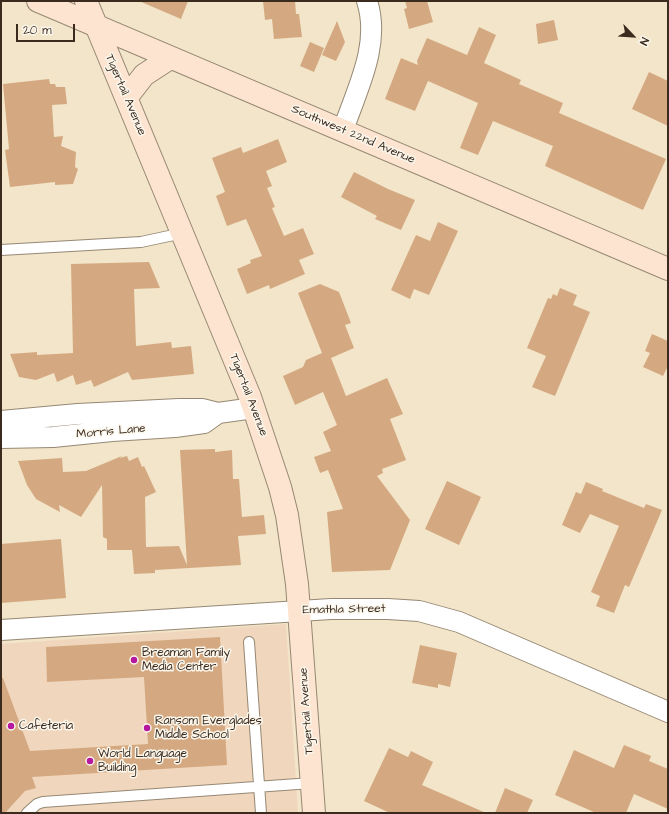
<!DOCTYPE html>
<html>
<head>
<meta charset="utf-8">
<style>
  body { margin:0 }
  #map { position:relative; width:669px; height:814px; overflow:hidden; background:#f2e5c9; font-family:"Architects Daughter",sans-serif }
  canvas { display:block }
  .frame { position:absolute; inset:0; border:2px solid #3b2a1e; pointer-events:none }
  .north { position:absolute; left:613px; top:16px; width:40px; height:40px; -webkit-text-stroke:3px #fbf7ec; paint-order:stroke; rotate:115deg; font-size:11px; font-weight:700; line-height:16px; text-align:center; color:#3b2a1e }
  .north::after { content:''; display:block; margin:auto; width:14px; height:18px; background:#3b2a1e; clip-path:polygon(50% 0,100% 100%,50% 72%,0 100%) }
  .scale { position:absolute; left:16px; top:24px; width:59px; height:18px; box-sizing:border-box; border:2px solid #3b2a1e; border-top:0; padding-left:5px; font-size:12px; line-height:14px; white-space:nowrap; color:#3b2a1e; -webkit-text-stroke:3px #fbf7ec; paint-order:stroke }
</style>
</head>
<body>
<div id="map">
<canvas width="669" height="814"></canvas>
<div class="frame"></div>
<div class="north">N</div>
<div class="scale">20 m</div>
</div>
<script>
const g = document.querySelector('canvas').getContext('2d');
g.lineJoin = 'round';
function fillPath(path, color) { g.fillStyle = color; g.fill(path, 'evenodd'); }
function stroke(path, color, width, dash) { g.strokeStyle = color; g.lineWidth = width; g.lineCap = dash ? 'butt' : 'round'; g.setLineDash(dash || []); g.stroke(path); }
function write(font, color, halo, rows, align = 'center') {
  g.font = font + ' "Architects Daughter",sans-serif'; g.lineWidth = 3; g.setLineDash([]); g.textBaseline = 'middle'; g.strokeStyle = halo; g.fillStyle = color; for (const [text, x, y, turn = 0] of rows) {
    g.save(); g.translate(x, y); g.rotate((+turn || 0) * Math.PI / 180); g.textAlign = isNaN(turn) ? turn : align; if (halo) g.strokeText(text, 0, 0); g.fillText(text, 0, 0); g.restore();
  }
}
fillPath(new Path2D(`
  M286 624 298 813H1V644Z`), '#f0d6bc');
fillPath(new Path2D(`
  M139 1H188L181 19Z
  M263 1H295L296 14H299L302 37 274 39 272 19 265 20Z
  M405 1H427L433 22 409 29 404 9 407 8Z
  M554 20 558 40 538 44 536 24Z
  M337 21 345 42 336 61 322 55Z
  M479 27 496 35 484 63 521 80 519 84 563 103 559 113 666 159 643 210 545 166 553 146 493 121 478 155 460 148 478 103 428 81 415 111 385 99 401 58 418 65 417 61 427 38 467 55Z
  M310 42 324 48 314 72 300 66Z
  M649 72 668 81V126L632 109Z
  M49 79 50 84H55L56 87H65L67 104 52 105 54 137 63 136 61 146 76 152 75 167 78 169 73 184 55 185V182L10 187 5 150 9 149 3 84Z
  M278 139 287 162 266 171 272 186 267 188 275 207 272 208 284 236 303 228 314 254 299 260 305 274 270 289 269 285 247 294 237 269 251 263 250 260 262 256 246 219 227 226 216 196 225 192 212 158 241 147 243 153Z
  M354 172 388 189 415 200 401 230 375 219 377 216 341 197Z
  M438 222 458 231 429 295 414 289 410 299 391 290 416 235 430 241Z
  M149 262 160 288 134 289 136 346 171 342 172 348 191 346 194 374 132 380 128 372 94 387 91 380 76 385 73 375 57 382 54 373 36 380 19 377 10 354 37 352V355L73 353 71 264Z
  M320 284 339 292 351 323 345 325 354 348 331 358 346 396 387 378 403 414 390 419 406 460 382 469 383 473 377 476 410 520 390 570 332 572 327 512 343 509 328 470 320 473 314 457 331 451 323 432 337 425 323 392 295 405 283 376 303 367 306 360 322 353 298 293Z
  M560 288 577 295 573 305 590 312 555 396 532 387 546 356 527 348 548 298 551 299 553 294 557 296Z
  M652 334 668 341V366L663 376 643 367 650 353 645 351Z
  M215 449V452L232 450 233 479H239L242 517 264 515 266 534 238 536 241 565 155 570V573L134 574 132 550H107V539L103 537 102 485 81 517 59 505 60 512 36 499 27 485 18 461 62 458 63 472 86 471 122 456 120 458 127 456 129 461 138 457 142 467 144 466 156 492 145 497 146 547 179 546 187 565 180 450Z
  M447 481 481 497 459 545 425 529Z
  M586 482 603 489 602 491 644 508 646 504 662 510 629 587 625 585 614 613 596 606 600 596 591 592 619 526 590 514 580 533 562 525 576 492 581 494Z
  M61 539 66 598 1 603V544Z
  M220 637 227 765 32 777 36 788 25 791 5 813H1V678H3L30 751 148 744 144 677 47 682 46 647Z
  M420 645 457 653 450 687 438 684V688L412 683Z
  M624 745 651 756 649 761 668 769V809L634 794 626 813H596L555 795 574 750 614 768Z
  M389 748 408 757 411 751 433 762 422 785 486 813H390L364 801Z
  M505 788 533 800 527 813H495Z`), '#d4a981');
const lane = new Path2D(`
  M1 250 141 242 183 233
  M249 642 261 813
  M27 813 37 804 43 802 312 783`);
const street = new Path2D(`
  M343 130C357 89 381 45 367 1
  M1 421 78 414 179 409H202L218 413 254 408
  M1 438 53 437 112 431 175 427 204 423 218 413
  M1 630 331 609H388L419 611 459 622 668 712`);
const secondary = new Path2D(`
  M38 1 668 269
  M86 1 250 397 280 487 287 515 297 584 314 813
  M127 97 144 75 170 58`);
stroke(lane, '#968874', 12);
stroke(street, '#968874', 22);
stroke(secondary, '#968874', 24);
stroke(lane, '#fff', 10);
stroke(street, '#fff', 20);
stroke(secondary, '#fde4d1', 22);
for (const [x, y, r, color] of [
  [134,660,4,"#b5179e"],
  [11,726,4,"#b5179e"],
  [147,728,4,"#b5179e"],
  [90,761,4,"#b5179e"]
]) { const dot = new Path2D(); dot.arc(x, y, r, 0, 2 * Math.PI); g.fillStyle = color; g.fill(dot); stroke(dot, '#fbf7ec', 1.5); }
write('12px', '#3b2a1e', '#fbf7ec', [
  ["Tigertail Avenue",125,95,67],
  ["Southwest 22nd Avenue",353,135,23],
  ["Tigertail Avenue",248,395,69],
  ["Morris Lane",111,432,-5],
  ["Emathla Street",344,610,-1],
  ["Tigertail Avenue",307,711,-94]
]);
write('12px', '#3b2a1e', '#fbf7ec', [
  ["Breaman Family",142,653],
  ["Media Center",142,667],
  ["Ransom Everglades",155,721],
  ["Middle School",155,735],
  ["Cafeteria",19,726],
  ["World Language",98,754],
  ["Building",98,768]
], 'left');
</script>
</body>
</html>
